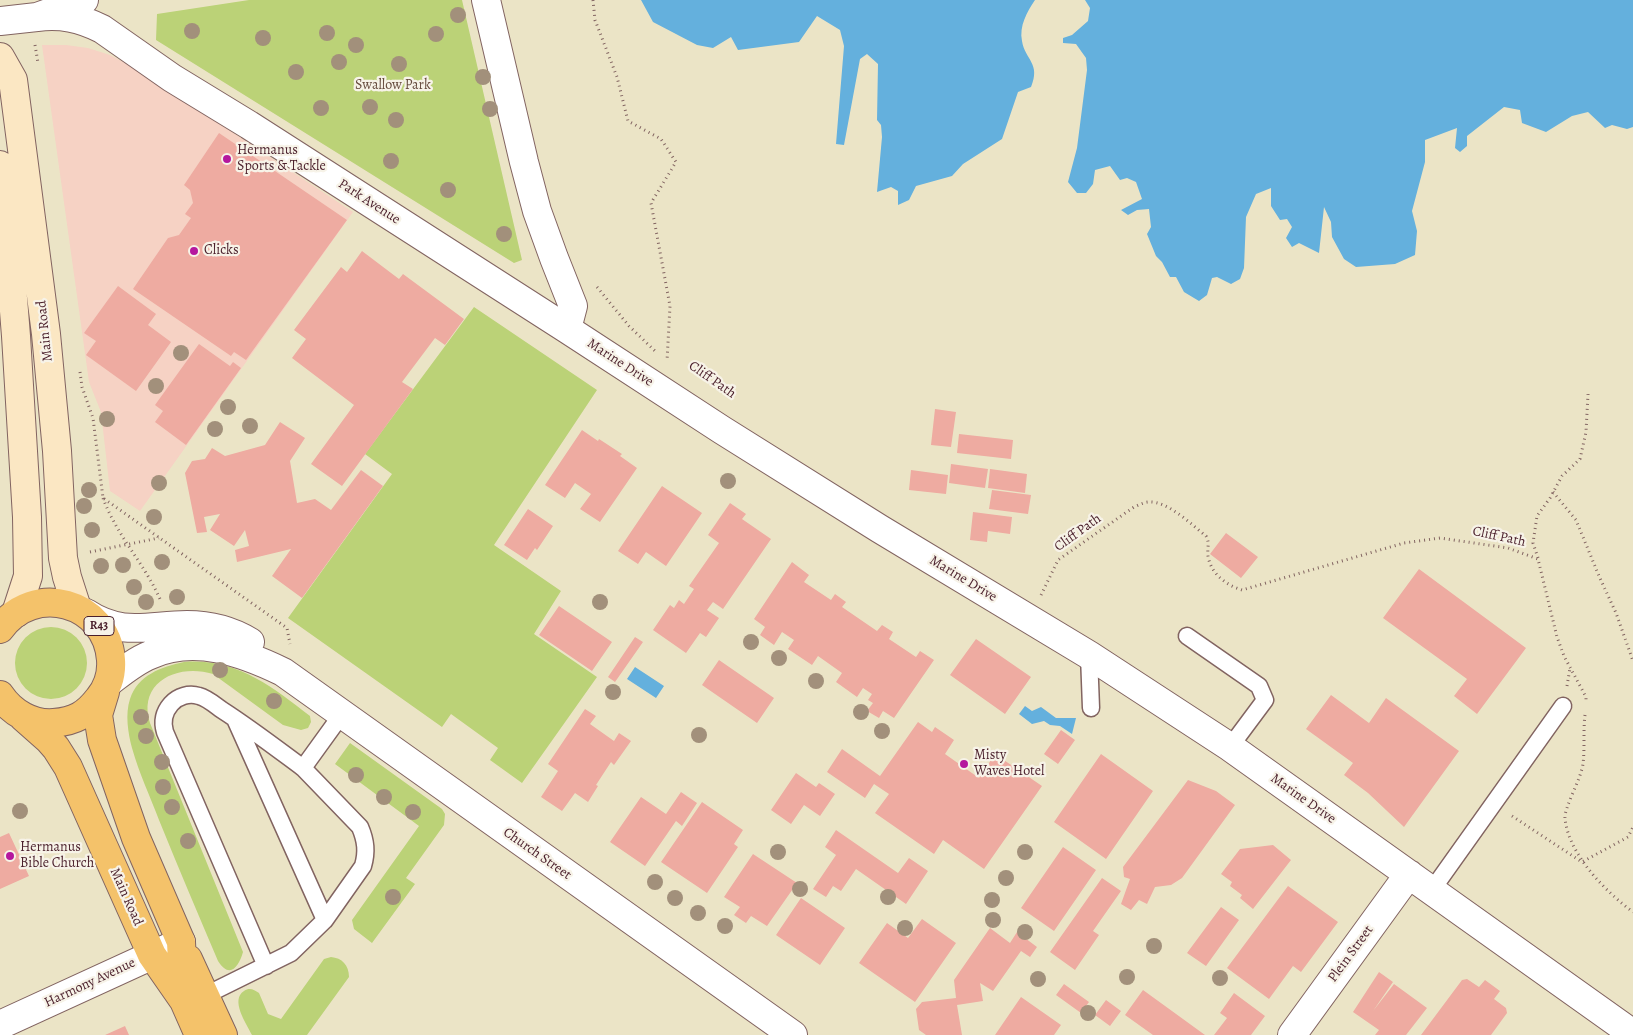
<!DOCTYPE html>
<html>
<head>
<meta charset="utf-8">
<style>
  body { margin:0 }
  canvas { display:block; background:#ebe4c6 }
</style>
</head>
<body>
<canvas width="1633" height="1035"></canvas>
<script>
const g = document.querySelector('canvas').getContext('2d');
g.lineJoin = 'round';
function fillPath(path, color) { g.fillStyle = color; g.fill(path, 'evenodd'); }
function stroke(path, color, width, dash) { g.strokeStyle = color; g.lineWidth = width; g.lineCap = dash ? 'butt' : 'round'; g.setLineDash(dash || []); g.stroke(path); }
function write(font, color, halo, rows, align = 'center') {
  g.font = font + ' Alegreya,serif'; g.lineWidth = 4.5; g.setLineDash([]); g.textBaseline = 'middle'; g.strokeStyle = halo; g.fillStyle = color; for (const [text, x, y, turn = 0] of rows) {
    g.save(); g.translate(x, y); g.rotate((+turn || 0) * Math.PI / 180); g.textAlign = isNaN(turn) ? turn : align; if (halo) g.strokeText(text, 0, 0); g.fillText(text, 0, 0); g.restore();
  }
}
fillPath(new Path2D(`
  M42 45H66L88 48 110 55 140 71 353 212 140 511 110 491 101 412 89 382Z`), '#f6d2c4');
fillPath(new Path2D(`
  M249 0H462L522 260 514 263 156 40 157 14Z
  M474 307 597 390 494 545 561 591 534 634 597 677 522 783 490 760 498 748 451 714 442 727 288 618 392 474 365 454Z
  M15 663a36 36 0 1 1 72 0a36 36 0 1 1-72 0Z
  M184 662C236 658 271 686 310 716L311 722 308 728 301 730 283 725 213 674C178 663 137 682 150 723L243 952C239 966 230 980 218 961 198 914 178 867 159 820 150 796 139 773 132 748 128 733 125 714 130 699 138 675 161 667 184 662Z
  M350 743 442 809 445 814 444 825 406 878 415 884 372 943 354 929 352 920 419 826 335 764Z
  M331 957C342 958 349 965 349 977L307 1035H252C246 1023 230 1000 244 991 250 987 254 990 259 993L268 1014 281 1019 324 959Z`), '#bbd277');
fillPath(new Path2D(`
  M641 0H1035C1027 12 1019 26 1022 41 1025 60 1041 63 1031 87L1018 92 1002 139 963 164 952 176 916 186 909 200 898 205V191L891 187 877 192 882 137 881 125 877 120 878 64 867 54 860 59 844 145 836 144 844 46 840 30 817 16 799 42 738 50 731 37 713 48 697 45 653 22Z
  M1085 0H1633V127L1627 129 1612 125 1605 128 1588 112 1572 116 1546 132 1522 123 1520 110 1504 107 1467 136V146L1460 152 1455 148 1457 128 1425 140V162L1412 211 1417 231 1415 255 1395 264 1356 267 1344 259 1332 237 1331 222 1324 207 1319 253 1299 243 1292 247 1286 238 1292 227 1287 219 1280 220 1271 206V188L1256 194 1246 217 1244 268 1240 279 1231 284 1217 277 1212 278 1207 295 1199 301 1184 292 1176 277H1170L1162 262 1156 256 1147 234 1151 227 1149 209 1137 210 1128 215 1121 210 1142 199 1136 182 1127 178 1120 180 1110 166 1095 170 1093 184 1086 193H1077L1068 182 1077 148 1087 70 1086 58 1076 44 1063 43V38L1072 35 1088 21 1090 8Z
  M635 667 664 686 656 698 627 679Z
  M1025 706 1032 711 1041 707 1056 718H1076L1072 734 1060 726 1050 725 1044 721 1032 724 1019 714Z`), '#64b0dd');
fillPath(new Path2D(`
  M219 133 347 220 246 360 234 352 231 356 133 289 168 238 179 235 191 218 185 214 193 203 190 190 184 185Z
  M362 251 399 279 403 274 464 319 445 345 435 338 402 382 413 389 342 486 311 464 354 405 292 358 306 339 294 330 341 267 347 272Z
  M118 286 156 314 148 325 171 342 136 391 86 355 96 341 84 333Z
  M199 344 230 366 233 362 241 368 186 445 155 422 163 411 155 405Z
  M935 409 956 412 951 447 931 445Z
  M280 422 305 438 290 461 297 503 315 499 331 510 361 470 383 486 302 598 272 576 291 549 237 562 235 550 249 546 245 530 234 546 210 530 220 514 204 517 207 532 197 533 185 473 192 461 205 459 212 448 225 456 265 445Z
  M582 430 598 441 599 439 622 454 620 456 637 468 600 522 580 509 591 494 575 483 565 498 545 485Z
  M959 434 1013 440 1011 459 957 453Z
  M951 464 988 469 985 488 949 483Z
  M990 469 1027 474 1025 493 988 488Z
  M911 470 948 475 946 494 909 490Z
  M662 486 702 513 666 566 646 552 638 564 618 551Z
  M992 490 1031 495 1028 514 989 509Z
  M730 503 746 514 742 519 771 539 723 609 713 602 707 610 719 618 706 637 700 633 686 653 653 630 670 605 674 608 679 600 684 604 694 589 689 586 719 543 708 535Z
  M528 509 553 526 537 550 535 548 527 560 504 545Z
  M973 512 1012 517 1010 534 988 531 987 542 970 540Z
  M1226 533 1258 557 1241 578 1210 554Z
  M792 562 809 575 804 582 831 600 835 594 846 602 842 607 877 631 882 625 893 632 889 639 916 657 920 651 934 660 894 718 883 711 879 718 867 711 873 703 868 700 872 694 863 688 857 697 836 682 842 673 818 656 812 665 788 649 794 640 782 632 774 645 760 635 765 627 754 619Z
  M1419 569 1526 648 1477 714 1454 696 1467 679 1383 618Z
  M559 606 612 642 592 671 539 635Z
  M635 637 643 642 615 682 608 677Z
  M976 639 1031 677 1005 714 950 675Z
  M719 660 774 698 757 723 702 685Z
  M1331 695 1369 723 1386 698 1459 751 1404 827 1368 793 1344 775 1353 763 1306 729Z
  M585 709 596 716 590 724 614 741 619 733 631 741 614 765 611 762 596 785 598 786 588 802 575 793 562 811 541 797 558 771 548 764Z
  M918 722 932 732 935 727 954 740 945 754 979 778 995 754 1042 786 984 869 943 840 934 854 875 813 889 794 874 784 865 798 827 772 842 749 880 776Z
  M1061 730 1075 740 1058 764 1044 754Z
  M1101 754 1153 791 1106 859 1054 822Z
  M796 773 816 787 819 783 835 794 820 816 804 805 791 824 771 810Z
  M1188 780 1216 791 1235 805 1182 878 1171 885 1155 887 1147 904 1139 900 1131 910 1121 904 1130 879 1124 877 1123 867Z
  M681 792 697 803 682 826 676 821 645 866 610 842 641 797 666 814Z
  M702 802 743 830 734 844 738 847 707 893 661 862Z
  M836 830 898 873 909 858 928 871 906 904 856 869 841 891 833 886 826 897 813 889 836 855 825 847Z
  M9 833 29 876 0 889V837Z
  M1273 845 1291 860 1253 909 1240 898 1242 895 1230 886 1232 882 1221 874 1240 849Z
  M1063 847 1096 870 1054 931 1021 908Z
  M753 854 797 883 767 926 751 916 746 923 734 915 740 907 724 897Z
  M1102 878 1121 891 1093 931 1099 935 1075 970 1050 952Z
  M1288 886 1338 922 1301 972 1293 966 1269 999 1227 968Z
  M801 898 845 928 820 965 776 935Z
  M1221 907 1239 920 1206 966 1187 953Z
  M922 919 956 943 915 1002 859 963 887 923 908 938Z
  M990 928 1010 943 1017 932 1037 947 1030 957 1021 951 993 991 980 983 983 1001 957 1005 962 1035H926L919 1030 916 1009 922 1002 956 998 954 980Z
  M1379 972 1393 982 1373 1011 1394 984 1427 1008 1406 1035H1375L1379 1030 1353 1012Z
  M1467 979 1479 987 1485 980 1500 991 1494 999 1506 1008 1507 1013 1491 1035H1421L1462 980Z
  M1064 984 1089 1002 1081 1013 1056 995Z
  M1143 990 1194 1027 1205 1035H1153L1125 1015Z
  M1234 993 1265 1016 1251 1035H1214L1227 1018 1220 1013Z
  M1021 997 1061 1025 1054 1035H995Z
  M1106 1000 1121 1011 1110 1026 1095 1015Z
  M125 1026 129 1035H105Z`), '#eeaba1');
const lane = new Path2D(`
  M1187 636 1259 686 1265 700 1230 747
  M1089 655 1091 708
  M235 719 325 920
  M1432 890 1563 706
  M266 966 165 732C162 722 164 712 171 704 178 696 189 693 199 696 207 698 215 705 222 710 250 728 276 748 303 768
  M204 996 291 953 325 920 363 866C367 852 366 841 360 827L303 768 342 714`);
const street = new Path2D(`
  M486 0 524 162 537 211 554 258 573 306 567 329
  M37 17C61 14 80 18 102 29L172 78 249 125 567 329 722 430 880 529 1089 655 1230 747 1633 1034
  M0 21 37 17 84 0
  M86 613C122 637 149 625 187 625 209 625 232 631 250 642
  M109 682C122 672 135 661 150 655 194 635 242 652 283 672L793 1035
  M0 1025 181 942
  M1292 1035 1409 874`);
const secondary = new Path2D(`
  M0 57 13 80 46 334 57 451 63 558 67 577 77 608
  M0 165 5 198 16 336 27 517 28 576 16 613`);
const primary = new Path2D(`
  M0 629C33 582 107 601 111 660 112 674 108 687 99 698 86 715 75 721 54 723 33 725 12 713 0 695
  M105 692 98 715 102 740 136 838 181 942 184 1001
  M23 717 49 740 56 748 68 767 152 955 184 1001 199 1035
  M188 959 223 1035`);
stroke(lane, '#826461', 19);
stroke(street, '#826461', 30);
stroke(secondary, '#826461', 30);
stroke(primary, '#826461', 30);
stroke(new Path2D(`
  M593 0 595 20 617 77 628 121 661 139 676 162 651 203 670 306 667 361
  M35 45 38 63
  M597 287 629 326 655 351
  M80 372 82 387 93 418 103 498 287 628 290 644
  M1553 492 1576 520 1599 576 1616 613 1633 661
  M103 498C117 536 144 563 160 599
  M90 552 159 538
  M1538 558 1533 543 1537 516 1550 498 1562 476 1580 459 1586 432 1588 394
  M1041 595 1058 560 1134 507C1139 505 1144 502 1149 502 1168 501 1192 525 1206 536 1210 543 1207 548 1208 556 1211 574 1226 585 1242 590L1404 543 1440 538 1508 548 1538 559 1557 637 1564 656 1586 697V701
  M1567 686 1570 668
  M1585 715C1583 731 1585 748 1583 764 1581 779 1564 808 1565 818 1568 854 1606 892 1633 912
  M1512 816 1582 862 1628 837 1633 827`), '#826461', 3, [1, 4]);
stroke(lane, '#fff', 16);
stroke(street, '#fff', 28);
stroke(secondary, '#fbe7c3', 28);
stroke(primary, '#f4c26a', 28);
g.fillStyle = '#a2907b';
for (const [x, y] of [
  [458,15],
  [192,31],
  [327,33],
  [436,34],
  [263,38],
  [356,45],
  [339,62],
  [399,64],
  [296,72],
  [483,77],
  [370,107],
  [321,108],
  [490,109],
  [396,120],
  [391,161],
  [448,190],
  [504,234],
  [181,353],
  [156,386],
  [228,407],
  [107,419],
  [250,426],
  [215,429],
  [728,481],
  [159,483],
  [89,490],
  [84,506],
  [154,517],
  [92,530],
  [162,562],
  [123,565],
  [101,566],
  [134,587],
  [177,597],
  [146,602],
  [600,602],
  [751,642],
  [779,658],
  [220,670],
  [816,681],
  [613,692],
  [274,701],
  [861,712],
  [141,717],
  [882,731],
  [699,735],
  [146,736],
  [162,762],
  [356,775],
  [163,787],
  [384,797],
  [172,807],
  [20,811],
  [413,812],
  [188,841],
  [778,852],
  [1025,852],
  [1006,878],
  [655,882],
  [800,889],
  [393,897],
  [888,897],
  [675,898],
  [992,900],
  [698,913],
  [993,920],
  [725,926],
  [905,928],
  [1025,932],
  [1154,946],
  [1127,977],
  [1220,978],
  [1038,979],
  [1088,1013]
]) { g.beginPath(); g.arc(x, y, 8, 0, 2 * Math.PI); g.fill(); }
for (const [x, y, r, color] of [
  [227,159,5,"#b5179e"],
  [194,251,5,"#b5179e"],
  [964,764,5,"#b5179e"],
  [10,856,5,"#b5179e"]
]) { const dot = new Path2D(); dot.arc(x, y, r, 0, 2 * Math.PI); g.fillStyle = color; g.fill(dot); stroke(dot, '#f7f3e8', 2); }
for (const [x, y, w] of [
  [99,626,30]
]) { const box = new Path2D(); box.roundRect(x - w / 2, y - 9.5, w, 19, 4); g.fillStyle = '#f7f3e8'; g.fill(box); stroke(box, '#4a1f2b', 1); }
write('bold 12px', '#4a1f2b', null, [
  ["R43",99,626]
]);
write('14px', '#664c3e', '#f7f3e8', [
  ["Swallow Park",393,86]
]);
write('14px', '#4a1f2b', '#f7f3e8', [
  ["Hermanus",237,151],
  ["Sports & Tackle",237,167],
  ["Clicks",204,251],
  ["Misty",974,756],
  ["Waves Hotel",974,772],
  ["Hermanus",20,848],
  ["Bible Church",20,864]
], 'left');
write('14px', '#4a1f2b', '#f7f3e8', [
  ["Park Avenue",369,202,33],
  ["Main Road",45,331,-96],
  ["Marine Drive",620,363,33],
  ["Cliff Path",712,380,35],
  ["Cliff Path",1078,533,-36],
  ["Cliff Path",1499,537,12],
  ["Marine Drive",963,579,31],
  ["Marine Drive",1303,799,35],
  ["Church Street",537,854,35],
  ["Main Road",126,897,66],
  ["Plein Street",1351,954,-54],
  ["Harmony Avenue",90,983,-25]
]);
</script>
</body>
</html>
